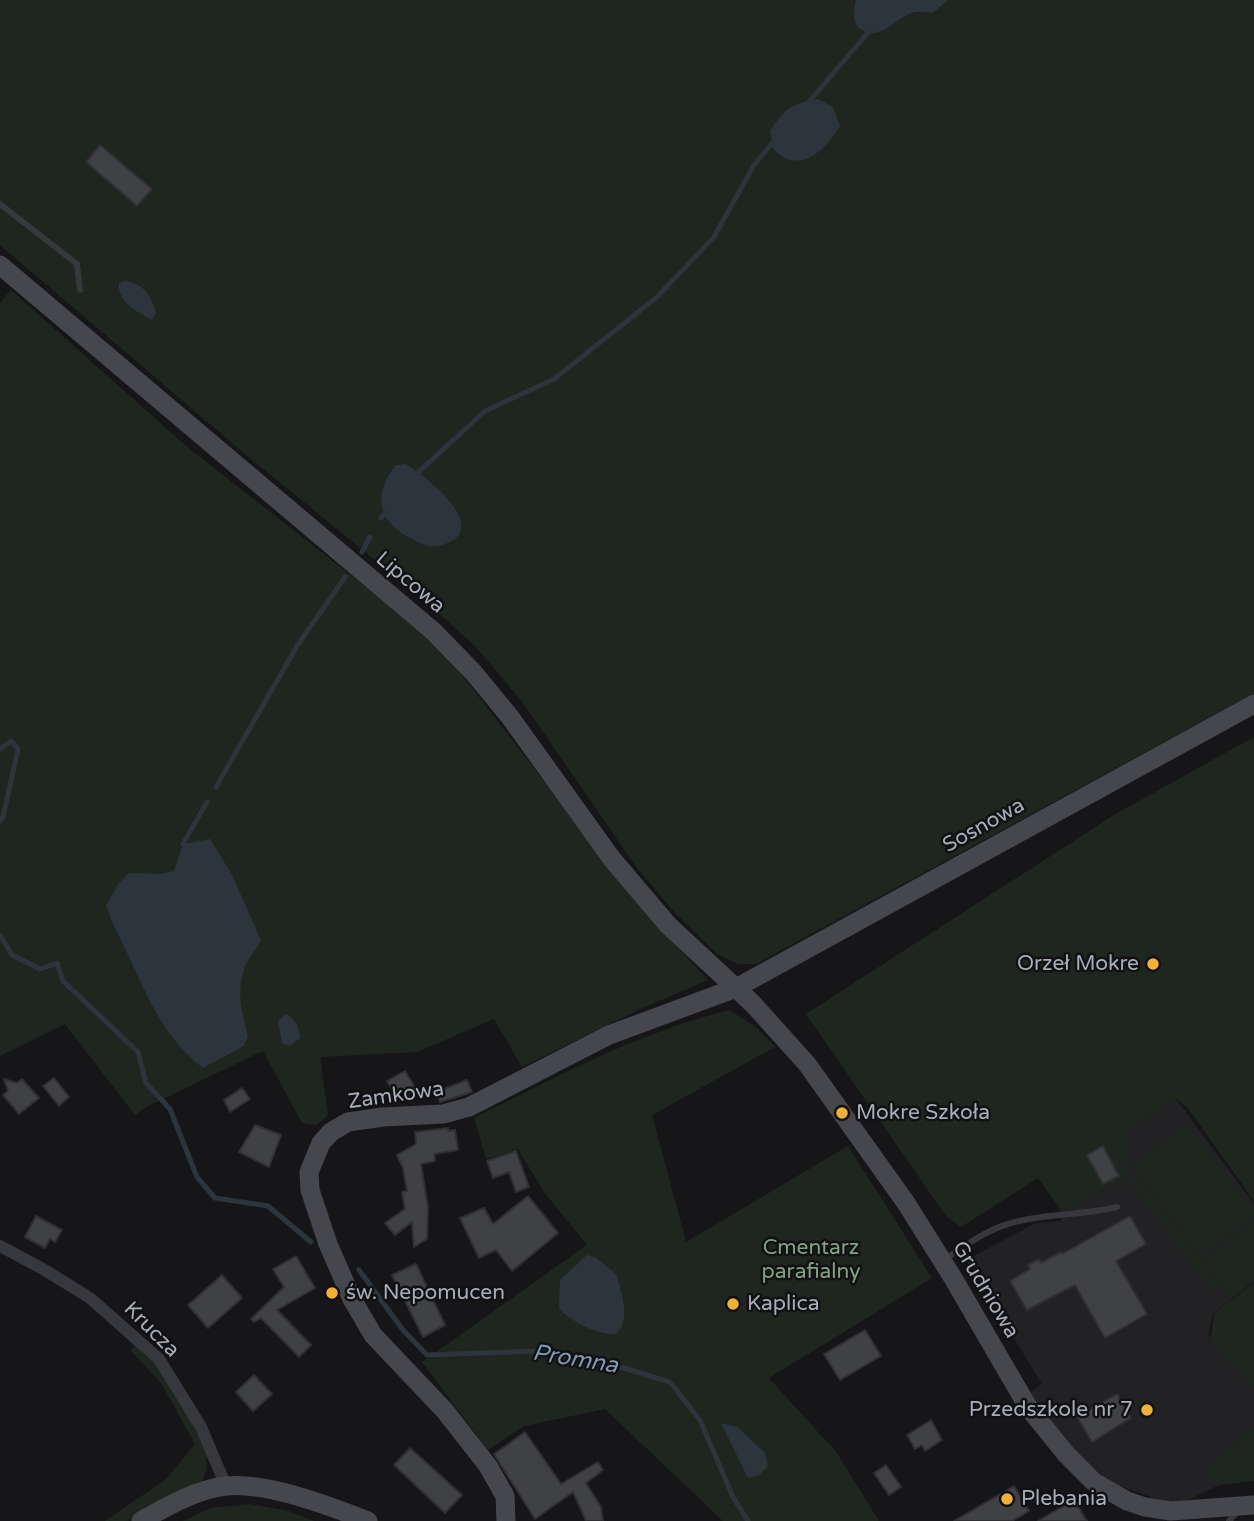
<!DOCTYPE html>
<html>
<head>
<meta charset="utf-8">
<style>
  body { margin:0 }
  canvas { display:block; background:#161618 }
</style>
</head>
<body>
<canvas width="1254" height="1521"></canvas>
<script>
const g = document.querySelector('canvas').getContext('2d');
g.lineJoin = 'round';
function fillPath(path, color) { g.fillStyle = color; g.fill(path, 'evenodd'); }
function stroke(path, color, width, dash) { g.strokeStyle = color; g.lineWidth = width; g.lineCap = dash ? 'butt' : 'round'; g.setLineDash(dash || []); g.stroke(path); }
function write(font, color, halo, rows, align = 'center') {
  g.font = font + ' "Varela Round",sans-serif'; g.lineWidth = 5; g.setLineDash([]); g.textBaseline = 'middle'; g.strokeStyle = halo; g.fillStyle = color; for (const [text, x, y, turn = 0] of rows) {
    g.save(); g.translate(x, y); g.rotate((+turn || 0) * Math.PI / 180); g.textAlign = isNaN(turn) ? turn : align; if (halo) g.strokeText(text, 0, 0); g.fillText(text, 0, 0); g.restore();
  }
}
fillPath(new Path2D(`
  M1176 1099 1254 1204V1282L1213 1313 1208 1334 1254 1390V1426L1206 1471 1219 1485 1176 1506 1109 1482 1068 1444 1028 1394 1042 1384 966 1260 1036 1223 1061 1221V1210L1074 1206 1125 1177 1129 1130Z`), '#222225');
fillPath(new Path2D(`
  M0 0H1254V693L756 964H738L717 954 676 914 637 868 521 700 475 646 424 600 245 454 0 245Z
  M11 290 186 446 408 620 446 654 642 909 708 980 638 1010 522 1067 494 1019 417 1052 320 1057 328 1115 317 1125 302 1123 263 1051 146 1107 135 1115 65 1024 0 1056V303Z
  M1254 737V1201L1187 1107 1176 1099 1129 1130 1126 1177 1074 1206 1061 1210 1038 1178 961 1227 946 1216 806 1014 1114 815Z
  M730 1010 757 1028 775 1047 652 1115 686 1242 848 1146 932 1278 769 1378 837 1453 879 1521H723L605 1409 524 1426 488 1450 422 1362 587 1245 544 1192 518 1149 486 1159 474 1118C557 1077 639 1032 730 1010Z
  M1187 1123 1254 1211V1217L1201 1256 1132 1165Z
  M1135 1173 1221 1287 1213 1292 1127 1178Z
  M1254 1222V1280L1231 1297 1203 1261Z
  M1254 1283V1390L1211 1339 1214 1313Z
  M137 1344 162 1370 206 1449 207 1469 199 1487 179 1493 127 1521H105L165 1480 195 1444 161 1383 130 1350Z
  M1254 1426V1481L1219 1485 1205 1471Z
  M250 1504 289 1511 314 1521H183L211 1508Z`), '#1e261f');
fillPath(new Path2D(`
  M856 0H948L933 13C927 12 918 11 911 13 895 19 881 41 862 30 851 24 854 10 856 0Z
  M818 99 833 107 840 126C830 143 810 167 787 159 782 157 777 152 773 149L770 131C785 108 791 104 818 99Z
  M125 281C144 284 151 295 156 313L151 320C137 311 117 302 119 283Z
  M405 464C427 476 498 533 438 546 430 548 419 543 412 539 378 523 372 494 396 465Z
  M210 839 231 873 261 940C257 949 250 956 246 964 235 993 242 1009 248 1037L244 1046 203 1068C167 1041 149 1001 131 961 122 942 113 925 106 906L118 884 129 873 160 874 174 871 183 844Z
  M286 1014C297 1020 299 1027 300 1038L290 1046 282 1043 278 1021Z
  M587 1255 595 1257 617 1275C621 1295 632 1319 616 1334 597 1335 573 1322 559 1309L560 1280Z
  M721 1423 737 1427 765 1453 768 1466 759 1475 748 1478Z`), '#2c353c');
stroke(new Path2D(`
  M807 104 871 29
  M414 476 485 411 554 379 656 298 714 237 754 165 775 140
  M381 518 389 508
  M362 552 370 537
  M0 749 11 741 18 749 3 817 0 821
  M216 787 297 646 345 577
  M183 844 207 802
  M0 935 12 955 40 969 57 963 63 981 138 1052 146 1083 170 1109 197 1177 215 1198 268 1206 311 1242
  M359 1270 403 1330 427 1355 538 1351 611 1364 670 1382 700 1420 733 1497 748 1521`), '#2c353c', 5);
const building = new Path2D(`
  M100 145 152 189 137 206 86 162Z
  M405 1071 416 1089 398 1100 387 1081Z
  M54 1078 69 1097 59 1106 43 1086Z
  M4 1079 17 1083 22 1079 39 1098 19 1114 3 1095 8 1091Z
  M467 1080 472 1092 440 1102 436 1092Z
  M242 1088 250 1099 230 1112 224 1100Z
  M255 1125 281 1135 269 1167 239 1152Z
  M448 1128V1131L455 1130 458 1150 434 1154 435 1161 421 1164 428 1208 427 1239 414 1247 412 1222 395 1235 385 1223 405 1209 402 1192 407 1191 403 1168 397 1155 416 1144 415 1132Z
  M1103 1146 1119 1176 1103 1184 1087 1155Z
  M516 1151 529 1187 516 1192 509 1172 493 1178 487 1161Z
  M528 1196 558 1233 512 1271 496 1250 479 1258 460 1218 484 1208 493 1224Z
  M36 1216 62 1230 55 1242 50 1239 45 1248 25 1237Z
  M1130 1216 1146 1244 1116 1261 1147 1314 1105 1338 1075 1285 1027 1310 1010 1281 1030 1269 1028 1265 1039 1259 1041 1263 1061 1252 1062 1254Z
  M296 1256 315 1288 277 1310 311 1345 299 1357 261 1318 254 1322 251 1319 284 1287 273 1269Z
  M416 1264 445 1325 423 1337 392 1275Z
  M222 1275 242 1298 208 1328 188 1305Z
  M865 1330 881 1356 840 1380 824 1354Z
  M254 1375 272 1394 253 1411 236 1392Z
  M1117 1394 1131 1418 1092 1442 1077 1417Z
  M931 1420 942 1440 925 1451 922 1445 915 1449 907 1435Z
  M525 1432 561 1484 598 1462 603 1470 586 1483 601 1507 603 1521H586L573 1492 535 1519 494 1454Z
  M410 1448 462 1495 445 1513 394 1465Z
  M886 1465 901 1487 889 1495 874 1473Z
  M1014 1486 1029 1511 1012 1521H954Z
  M1074 1500 1087 1521H1038L1060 1508Z`);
fillPath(building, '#404145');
stroke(building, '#303034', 2);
stroke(new Path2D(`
  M0 204 77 264 80 290
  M945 1259C964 1247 986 1230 1008 1224 1043 1213 1081 1216 1117 1207
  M1229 1521 1240 1509`), '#37383d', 6);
stroke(new Path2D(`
  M0 1246 43 1269 90 1298 159 1359 201 1427 226 1486`), '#37383d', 12);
stroke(new Path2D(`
  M0 265 433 631 473 672 510 717 612 859 668 925 753 1004 807 1064 906 1203 953 1278 1028 1407 1066 1454 1094 1482 1127 1501 1145 1507 1171 1511 1254 1505
  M141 1521C166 1507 197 1489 226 1486 267 1482 330 1506 368 1521
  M506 1521 505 1496 488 1466 445 1411 373 1335 352 1299 328 1244 310 1190 309 1172 321 1143 331 1132 348 1122 383 1117 443 1114 469 1107 609 1035 736 988 1254 704`), '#45474d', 19);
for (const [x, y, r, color] of [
  [1153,964,7,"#f2b134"],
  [842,1113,7,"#f2b134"],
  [332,1293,7,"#f2b134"],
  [733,1304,7,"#f2b134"],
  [1147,1410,7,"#f2b134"],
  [1007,1499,7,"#f2b134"]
]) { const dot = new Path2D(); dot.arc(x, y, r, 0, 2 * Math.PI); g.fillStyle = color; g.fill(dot); stroke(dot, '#111113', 2.5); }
write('21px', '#a8adb8', '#111113', [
  ["Lipcowa",410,583,40],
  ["Sosnowa",984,826,-29],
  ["Zamkowa",396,1096,-8],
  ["Grudniowa",985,1290,59],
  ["Krucza",151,1330,45]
]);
write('21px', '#a8adb8', '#111113', [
  ["Orzeł Mokre",1139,964,"right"],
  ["Mokre Szkoła",856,1113],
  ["św. Nepomucen",346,1293],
  ["Kaplica",747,1304],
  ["Przedszkole nr 7",1133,1410,"right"],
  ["Plebania",1021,1499]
], 'left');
write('21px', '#7fa381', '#111113', [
  ["Cmentarz",811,1248],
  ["parafialny",811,1272]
]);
write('italic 23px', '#7f9bb3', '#111113', [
  ["Promna",575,1360,9]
]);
</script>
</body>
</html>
